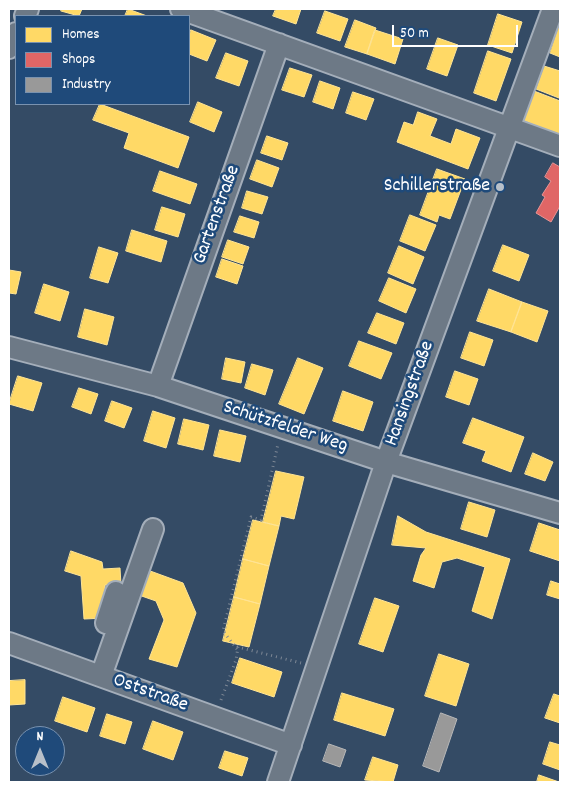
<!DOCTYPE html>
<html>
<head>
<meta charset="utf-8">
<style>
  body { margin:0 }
  #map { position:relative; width:569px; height:791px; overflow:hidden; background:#344b65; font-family:Dekko,sans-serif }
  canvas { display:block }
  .frame { position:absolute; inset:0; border:10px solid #fff; pointer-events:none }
  .legend { position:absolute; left:15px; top:15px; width:175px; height:90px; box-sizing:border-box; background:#1f4a7a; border:1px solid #7992af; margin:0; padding:6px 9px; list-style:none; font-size:15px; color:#fff }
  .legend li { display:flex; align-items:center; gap:10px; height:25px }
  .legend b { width:25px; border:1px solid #7992af }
  .north { position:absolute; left:15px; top:726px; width:50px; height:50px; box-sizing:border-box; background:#1f4a7a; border:1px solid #7992af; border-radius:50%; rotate:0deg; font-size:14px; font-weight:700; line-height:20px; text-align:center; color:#fff }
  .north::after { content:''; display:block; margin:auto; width:18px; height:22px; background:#b8c0c9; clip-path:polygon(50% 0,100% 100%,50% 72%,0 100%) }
  .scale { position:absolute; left:392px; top:25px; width:126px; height:22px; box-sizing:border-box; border:2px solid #fff; border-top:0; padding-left:6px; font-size:15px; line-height:18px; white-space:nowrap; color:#fff; -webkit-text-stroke:4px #1f4a7a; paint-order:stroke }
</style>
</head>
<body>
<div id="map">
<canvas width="569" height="791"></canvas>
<div class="frame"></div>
<ul class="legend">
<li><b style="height:14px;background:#ffd966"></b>Homes</li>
<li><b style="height:14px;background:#e06666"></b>Shops</li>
<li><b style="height:14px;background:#999"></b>Industry</li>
</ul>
<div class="north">N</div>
<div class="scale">50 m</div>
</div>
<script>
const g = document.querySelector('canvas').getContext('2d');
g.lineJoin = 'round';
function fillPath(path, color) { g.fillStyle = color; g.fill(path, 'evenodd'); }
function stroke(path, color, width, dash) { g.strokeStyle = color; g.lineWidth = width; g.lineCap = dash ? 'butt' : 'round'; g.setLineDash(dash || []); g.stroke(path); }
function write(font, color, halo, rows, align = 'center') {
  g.font = font + ' Dekko,sans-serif'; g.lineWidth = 5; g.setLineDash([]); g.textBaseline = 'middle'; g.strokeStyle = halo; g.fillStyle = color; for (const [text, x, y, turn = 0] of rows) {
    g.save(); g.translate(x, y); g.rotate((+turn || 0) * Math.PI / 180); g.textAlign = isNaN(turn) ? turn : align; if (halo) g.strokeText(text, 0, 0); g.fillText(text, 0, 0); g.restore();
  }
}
const homes = new Path2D(`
  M62 9H82L79 16 61 11Z
  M128 9 147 16H125Z
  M276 9H301L296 24 273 16Z
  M325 11 348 19 340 41 317 33Z
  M498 14 522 22 512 53 488 45Z
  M355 20 376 28 367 54 345 47Z
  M560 22V57L550 53Z
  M191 30 216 40 207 61 189 54V36Z
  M375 30 403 39 395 64 367 54Z
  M438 38 458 45 447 76 427 69Z
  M488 51 511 59 496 101 474 93Z
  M226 53 248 61 239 86 216 78Z
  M544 66 560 71 559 98 536 89Z
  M290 68 312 75 304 97 282 90Z
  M320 81 340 88 333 109 313 102Z
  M534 91 560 101V135L523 120Z
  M353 92 374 99 366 120 346 113Z
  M198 102 222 112 214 132 190 122Z
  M100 104 189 137 178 168 124 148 129 133 93 120Z
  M418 112 437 119 430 136 451 144 456 129 480 138 468 169 397 142 404 122 413 125Z
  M267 136 288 143 282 160 261 153Z
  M257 160 279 168 272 187 250 179Z
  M437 169 465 179 450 219 439 215 437 222 420 215Z
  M160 171 197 184 190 204 153 191Z
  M247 191 268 197 262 214 242 208Z
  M162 207 185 214 178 237 155 230Z
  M410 215 436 225 425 251 400 241Z
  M240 216 259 222 254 238 234 232Z
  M132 230 167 241 161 262 126 251Z
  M228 240 249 247 243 264 222 257Z
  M503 245 529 255 519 281 493 271Z
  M399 246 424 257 413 284 388 273Z
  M99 247 118 253 108 283 90 278Z
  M222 259 243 266 237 284 216 277Z
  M9 270 21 272 16 294 9 293Z
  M389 278 416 289 406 313 379 301Z
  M44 284 69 292 60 321 35 313Z
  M489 289 522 302 511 332 477 321Z
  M522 302 548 311 537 342 511 332Z
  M85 309 114 317 107 345 78 337Z
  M377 313 404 323 396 344 368 333Z
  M470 332 493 340 484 366 461 358Z
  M359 341 392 353 381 379 349 366Z
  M226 358 245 362 241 383 222 379Z
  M298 358 323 368 304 414 279 404Z
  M252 364 273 370 265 395 245 388Z
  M455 371 478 379 469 405 446 397Z
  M18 376 42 383 33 411 9 404Z
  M79 388 98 394 91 414 72 407Z
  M343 391 373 402 363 431 333 421Z
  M112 401 132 408 124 428 105 421Z
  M153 411 175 418 166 448 144 441Z
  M473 418 524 437 511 472 482 461 486 451 463 443Z
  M184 419 209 425 203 450 178 444Z
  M220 430 246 436 240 462 214 456Z
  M533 453 553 462 545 481 525 474Z
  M276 471 304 477 294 519 281 516 279 526 263 522Z
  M469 502 495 510 487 537 461 529Z
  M398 516 426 532 510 559 492 619 472 611 485 567 457 558 442 562 434 588 413 581 421 555 426 548 392 545Z
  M253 520 279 526 269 566 243 559Z
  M539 523 560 530V561L530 551Z
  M71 551 102 562 103 569 120 568 121 585H105L106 618 84 619 81 576 65 571Z
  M243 559 269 566 260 604 234 597Z
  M142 568 183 583 196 613 177 667 149 659 164 620 156 601 133 593Z
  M551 581 560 584V599L547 595Z
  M234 597 260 604 249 647 223 641Z
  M375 598 399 606 383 652 359 644Z
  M439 654 469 664 456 706 425 696Z
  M240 658 282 672 274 697 232 683Z
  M25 680V704L9 705V681Z
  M342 693 394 709 385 736 334 720Z
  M554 694 560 696V723L545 718Z
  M63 697 95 708 87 732 55 721Z
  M107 714 132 722 125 744 100 736Z
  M153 721 183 732 173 760 143 749Z
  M550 742 560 745V770L543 764Z
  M225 751 248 758 242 776 219 768Z
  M373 757 398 765 393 782 365 780Z
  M539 775 559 782H537Z`);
fillPath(homes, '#ffd966');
stroke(homes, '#ffe494', 1);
const shops = new Path2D(`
  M553 163 560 167V206L551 222 536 213 545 197 542 195 551 181 545 177Z`);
fillPath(shops, '#e06666');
stroke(shops, '#e99494', 1);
const industry = new Path2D(`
  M441 713 457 719 439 772 423 766Z
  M329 744 346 750 340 767 323 761Z`);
fillPath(industry, '#999');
stroke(industry, '#b8b8b8', 1);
const minor = new Path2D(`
  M181 9 560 146
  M25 16 28 9
  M9 48 16 33
  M9 347 158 386 386 462 560 513
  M158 386 279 44
  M106 623 116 592
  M9 643 291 745
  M101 676 153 529
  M278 782 386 462 553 9`);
stroke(minor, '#a4aeba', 24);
stroke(new Path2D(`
  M237 649 223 631 251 517 261 520 278 444
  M221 700 236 660 238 647 301 663`), '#7e8895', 3, [1, 4]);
stroke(minor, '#6d7986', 20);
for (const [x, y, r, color] of [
  [500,187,5,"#b8c0c9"]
]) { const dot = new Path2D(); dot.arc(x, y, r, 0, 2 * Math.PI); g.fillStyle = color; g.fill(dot); stroke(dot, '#1f4a7a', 2); }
write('20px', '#fff', '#1f4a7a', [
  ["Schillerstraße",490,187]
], 'right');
write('20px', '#fff', '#1f4a7a', [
  ["Gartenstraße",218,215,-70],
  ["Hansingstraße",411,394,-70],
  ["Schützfelder Weg",285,428,18],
  ["Oststraße",150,694,20]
]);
</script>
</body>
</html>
